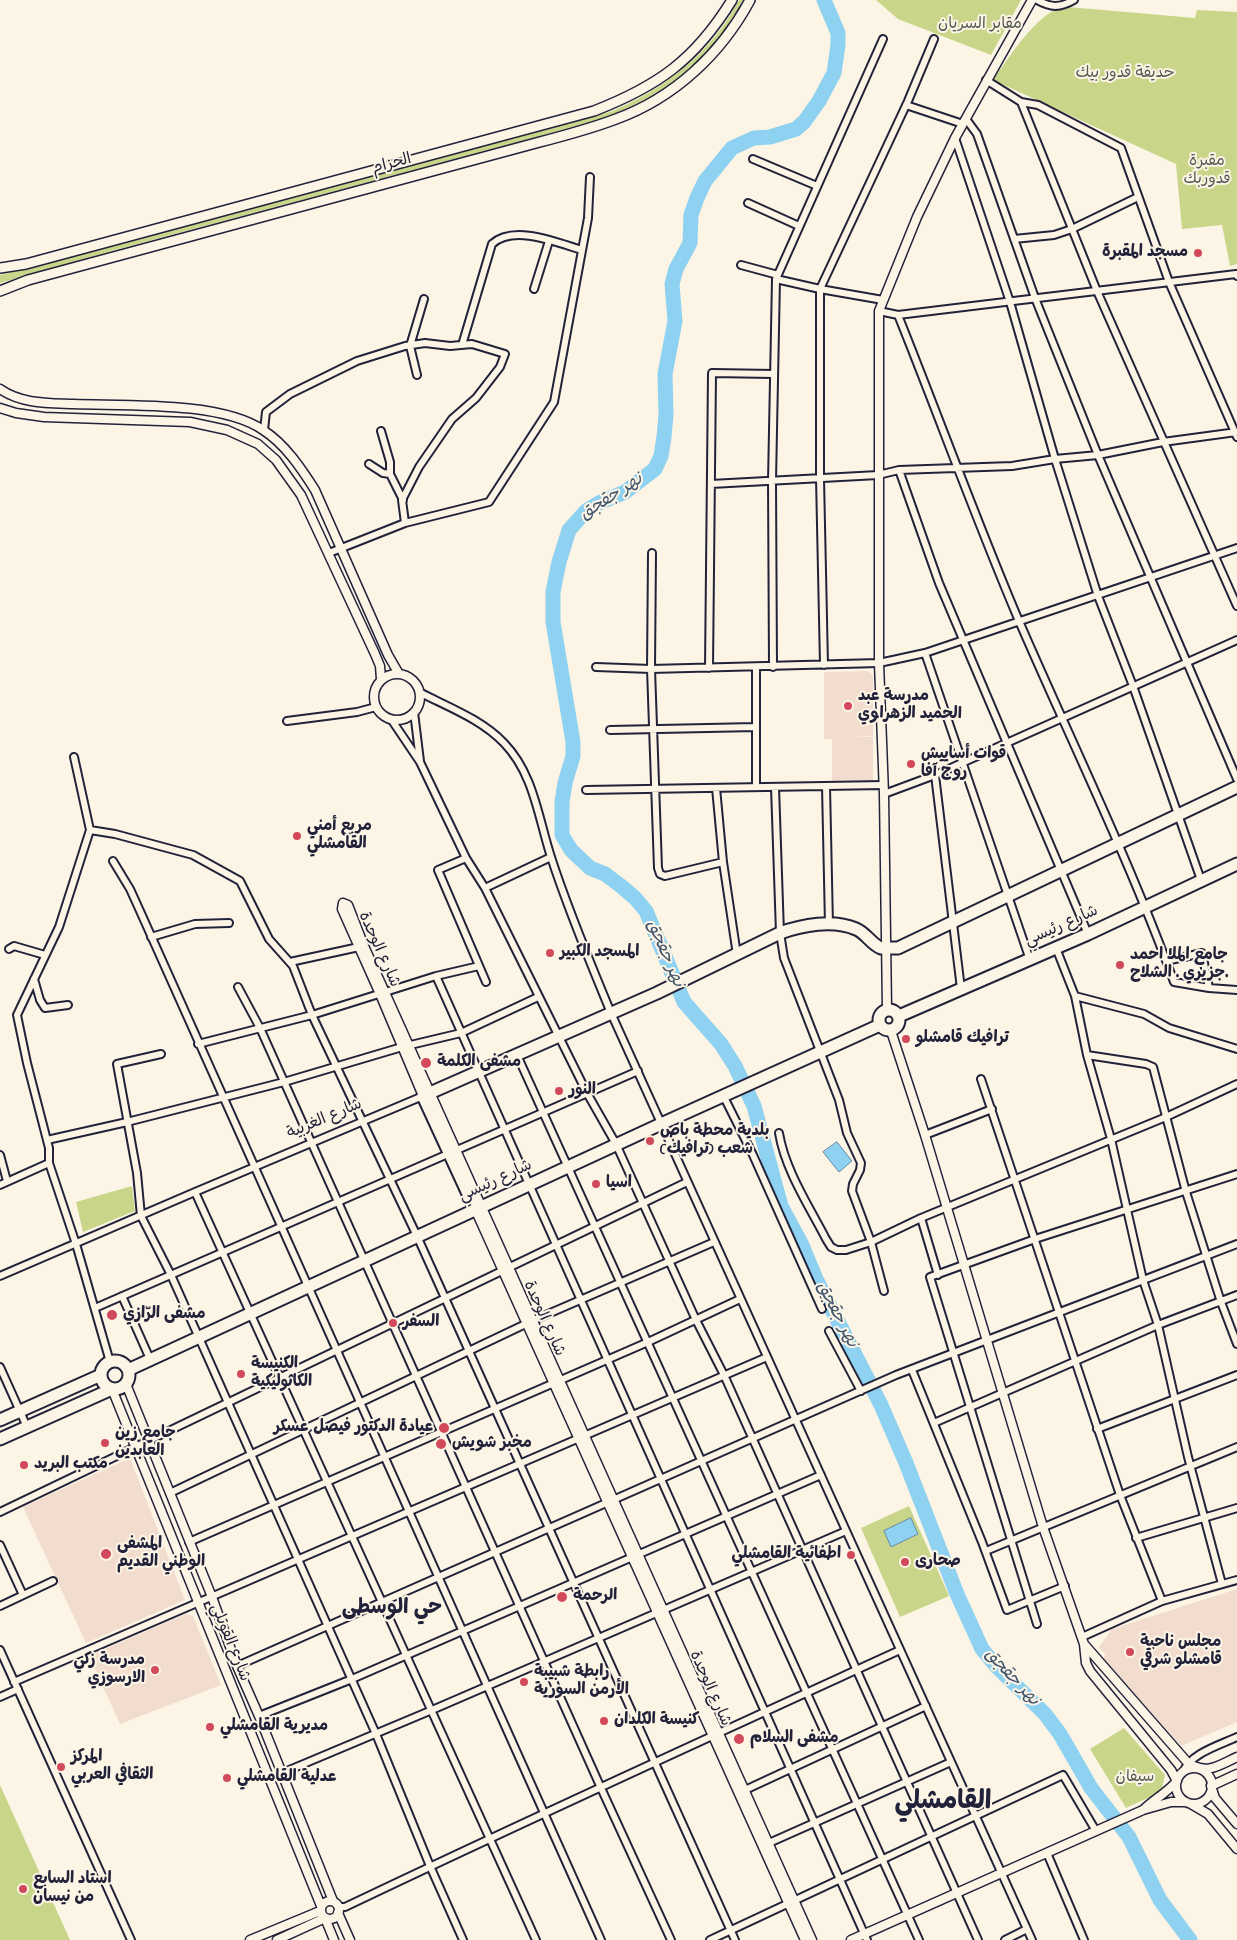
<!DOCTYPE html>
<html>
<head>
<meta charset="utf-8">
<style>
  body { margin:0 }
  canvas { display:block; background:#fcf5e5 }
</style>
</head>
<body>
<canvas width="1237" height="1940"></canvas>
<script>
const g = document.querySelector('canvas').getContext('2d');
g.lineJoin = 'round';
function fillPath(path, color) { g.fillStyle = color; g.fill(path, 'evenodd'); }
function stroke(path, color, width, dash) { g.strokeStyle = color; g.lineWidth = width; g.lineCap = dash ? 'butt' : 'round'; g.setLineDash(dash || []); g.stroke(path); }
function write(font, color, halo, rows, align = 'center') {
  g.font = font + ' "Indie Flower","Playpen Sans Arabic",sans-serif'; g.lineWidth = 4; g.setLineDash([]); g.textBaseline = 'middle'; g.strokeStyle = halo; g.fillStyle = color; for (const [text, x, y, turn = 0] of rows) {
    g.save(); g.translate(x, y); g.rotate((+turn || 0) * Math.PI / 180); g.textAlign = isNaN(turn) ? turn : align; if (halo) g.strokeText(text, 0, 0); g.fillText(text, 0, 0); g.restore();
  }
}
fillPath(new Path2D(`
  M868 671 873 675V736L853 737H873V781L832 782V740L835 739H824V672Z
  M130 1458 185 1600 86 1643 23 1507Z
  M1237 1589V1722L1181 1746 1104 1659 1105 1654 1099 1647 1112 1629Z
  M186 1614 193 1616 221 1685 120 1724 89 1656Z`), '#f2dcce');
fillPath(new Path2D(`
  M739 0H743C707 68 653 104 581 125L115 250 0 283V275L610 112C665 89 711 53 739 0Z
  M876 0H1021L991 55 898 19Z
  M1068 7 1195 18 1197 10 1237 12V264L1230 266 1222 225 1182 229 1176 164 993 80C1007 60 1031 23 1053 11 1057 9 1063 8 1068 7Z
  M132 1186 135 1211 83 1232 76 1202Z
  M909 1506 949 1596 900 1617 861 1528Z
  M1124 1728 1165 1775 1161 1792 1126 1808 1090 1749Z
  M0 1785 70 1940H0Z`), '#c9d68a');
const water = new Path2D(`
  M837 1142 852 1161 839 1172 823 1152Z
  M911 1518 918 1534 891 1547 884 1531Z`);
fillPath(water, '#8fd1f0');
stroke(water, '#638ba8', 1);
stroke(new Path2D(`
  M824 0 838 33V45L834 73 819 101 804 122 796 129 770 137 754 138 732 148 705 181 697 198 691 215 690 243 676 269 672 284 675 321 665 374 666 415 664 437 661 456 655 469 625 492 599 503 586 511 569 530 559 562 553 592V622L573 742V756L565 783 562 802V835L571 850 590 868 605 874 621 886 635 898 646 911 684 1002 721 1044 735 1066 754 1106 781 1206 801 1243 816 1279 881 1405 906 1463 957 1594 982 1649 997 1667 1045 1714 1060 1734 1091 1788 1129 1837 1160 1900 1190 1940`), '#8fd1f0', 15);
const minor = new Path2D(`
  M1037 0C1051 8 1060 8 1074 0
  M986 80 1021 102 1097 291 1237 606
  M1021 102 1038 105 1121 148 1169 282 1237 437
  M906 105 963 124
  M966 119 977 134 1035 298 1098 455 1237 779
  M955 138 1010 302 1055 459 1098 596 1133 686 1201 880
  M753 159 817 186
  M748 203 799 226
  M1014 239 1054 235 1072 229 1138 197
  M741 265 778 275
  M776 279 820 289 883 300
  M534 289 549 241
  M879 311 898 315 1236 274 1237 276
  M898 315C939 417 976 520 1019 621 1071 741 1129 859 1174 982L1209 988
  M462 345 492 244C514 224 558 243 582 250
  M417 375 410 346 424 299
  M264 430 266 412 290 394 357 361 405 346 425 343 450 346 472 344 505 354 500 367 476 398 452 419 419 467 402 500 405 523
  M381 431 390 462V474L403 500
  M369 464 383 473 390 474
  M899 470 939 583 1088 934
  M711 484 878 475 899 470 1012 466 1055 459 1098 455 1163 442 1237 432
  M329 553 405 523 489 502 554 402 588 218 590 177
  M652 553 651 669 658 868 660 874 665 876 723 862
  M925 653 1030 960
  M824 665 820 478V289L908 101 934 39
  M596 667 651 669 879 663 925 653 1237 548
  M773 667 772 481 776 279 883 39
  M709 668 712 373 774 374
  M419 692C448 707 481 719 504 743 534 774 538 817 551 857 568 910 590 962 611 1013L1032 1940
  M414 712 420 761
  M391 719 420 762 466 858 485 888 587 1093 616 1144 696 1320 724 1375 978 1940
  M287 721 357 712 376 707
  M610 730 756 727
  M74 757 90 830 115 834 193 855 240 881 269 939 293 966 312 1015 417 1236 735 1940
  M935 775 961 989
  M826 786 829 925
  M756 787V668
  M775 787 780 933 784 958 839 1100 847 1133 861 1163 860 1170 853 1184 852 1191 871 1242 884 1291
  M716 788 723 862 737 955
  M586 790 884 785
  M884 794 935 775 1237 640
  M90 830 59 927 17 1015 27 1063 49 1148V1163L76 1244 110 1362
  M466 858 438 870 486 982
  M113 861 130 889 140 911 601 1940
  M485 888 551 857
  M151 937 195 924 229 923
  M1056 948 1075 996 1087 1055 1111 1139 1143 1280 1158 1325 1188 1457 1222 1584
  M9 949 14 946 45 955
  M1166 961 1202 953 1209 988 1237 990
  M290 962 359 947
  M436 976 867 1940
  M34 979 40 1000 45 1008 68 1005
  M238 987 260 1028 601 1788 671 1940
  M1075 996 1144 1014 1169 1028 1237 1049
  M198 1044 312 1015 436 976 479 966
  M161 1054 117 1064 137 1173 141 1216 171 1275 376 1734 430 1866 463 1940
  M517 1055 919 1940
  M1087 1055 1146 1064 1153 1067 1186 1192 1221 1302 1237 1344
  M981 1079 1120 1495 1162 1601
  M723 1095 753 1155 822 1309
  M779 1133C785 1170 809 1206 826 1239L831 1247 837 1250H846L871 1242 921 1218 1166 1117 1237 1084
  M925 1135 992 1109
  M47 1140 127 1122 284 1082 402 1047 461 1033 538 997
  M0 1155 7 1181
  M0 1185 49 1163
  M195 1192 536 1940
  M921 1218 938 1275
  M0 1276 195 1192 423 1096
  M122 1296 150 1359
  M95 1308 638 1071
  M829 1331 861 1391
  M0 1367 27 1427
  M912 1370 982 1542 1007 1610 1065 1586
  M934 1423 1158 1325 1237 1295
  M1097 1429 1237 1375
  M170 1493 534 1320 714 1242
  M0 1512 687 1182
  M1136 1538 1237 1508
  M189 1542 648 1342 740 1299
  M0 1545 23 1595
  M986 1551 1237 1447
  M0 1606 53 1581
  M1037 1624 930 1277 1035 1239 1237 1174
  M1082 1637 1162 1601 1237 1580
  M0 1650 131 1940
  M237 1666 896 1375 1237 1244
  M14 1682 767 1357
  M0 1697 18 1689
  M259 1716 352 1679 821 1475
  M1183 1772C1191 1753 1220 1745 1237 1737
  M282 1773 432 1710 846 1531
  M745 1790 926 1706
  M769 1843 951 1762
  M1047 1853 1084 1940
  M338 1907H345C529 1819 714 1735 900 1650
  M710 1940 1063 1775 1096 1831
  M1005 1940 1027 1929`);
const tertiary = new Path2D(`
  M0 389C21 404 49 403 73 404 125 406 221 401 263 430 285 444 301 468 315 490L388 655 399 674
  M0 408 16 413 44 417 190 422 227 430 258 444 276 460 301 495 375 654 380 666 381 679
  M374 697a23 23 0 1 1 46 0a23 23 0 1 1-46 0Z
  M887 1010 884 794 879 663V311L917 217 955 138 1032 0
  M891 1031 925 1135 1043 1527 1084 1644 1086 1663 1090 1671 1171 1770 1177 1781C1167 1793 1154 1799 1143 1810
  M423 1096 380 994 342 909 343 903 348 905 364 946 812 1940
  M475 1209 805 1940
  M126 1384 212 1597 237 1666 259 1716 333 1901
  M112 1389 321 1906
  M1084 1644 1188 1763C1207 1775 1218 1766 1237 1757
  M1176 1786a18 18 0 1 1 36 0a18 18 0 1 1-36 0Z
  M1237 1774 1211 1786 1215 1798 1237 1824
  M1191 1804 1208 1814 1237 1849
  M321 1910a9 9 0 1 1 18 0a9 9 0 1 1-18 0Z
  M338 1913 350 1940
  M250 1940 320 1911
  M277 1940 325 1918 334 1940
  M851 1940 1143 1810 1171 1802H1186`);
const secondary = new Path2D(`
  M0 268 26 264 594 111C658 86 695 60 732 0
  M0 291 28 280 536 143C563 136 590 129 616 119 674 98 721 54 750 0`);
const trunk = new Path2D(`
  M879 1020a10 10 0 1 1 20 0a10 10 0 1 1-20 0Z
  M899 1016 1088 934 1237 864
  M475 1209 423 1096 657 993 780 933C802 925 833 919 856 929 866 933 871 944 881 948H898L1237 787
  M101 1375a14 14 0 1 1 28 0a14 14 0 1 1-28 0Z
  M128 1370 661 1124 880 1025
  M0 1420 101 1375
  M0 1439 112 1389`);
stroke(minor, '#22223b', 10);
stroke(tertiary, '#22223b', 11);
stroke(secondary, '#22223b', 12);
stroke(trunk, '#22223b', 15);
stroke(minor, '#fcf5e5', 6);
stroke(tertiary, '#fcf5e5', 8);
stroke(secondary, '#fcf5e5', 9);
stroke(trunk, '#fcf5e5', 11);
for (const [x, y, r, color] of [
  [1198,253,5,"#d1495b"],
  [848,706,5,"#d1495b"],
  [911,764,5,"#d1495b"],
  [297,836,5,"#d1495b"],
  [550,953,5,"#d1495b"],
  [1120,965,5,"#d1495b"],
  [906,1039,5,"#d1495b"],
  [426,1063,6,"#d1495b"],
  [559,1091,5,"#d1495b"],
  [650,1141,5,"#d1495b"],
  [596,1184,5,"#d1495b"],
  [112,1315,6,"#d1495b"],
  [393,1323,5,"#d1495b"],
  [241,1374,5,"#d1495b"],
  [444,1428,6,"#d1495b"],
  [105,1443,5,"#d1495b"],
  [441,1444,6,"#d1495b"],
  [24,1465,5,"#d1495b"],
  [106,1554,6,"#d1495b"],
  [851,1555,5,"#d1495b"],
  [905,1562,5,"#d1495b"],
  [562,1597,6,"#d1495b"],
  [1130,1652,5,"#d1495b"],
  [155,1670,5,"#d1495b"],
  [524,1682,5,"#d1495b"],
  [604,1721,5,"#d1495b"],
  [210,1727,5,"#d1495b"],
  [739,1739,6,"#d1495b"],
  [61,1767,5,"#d1495b"],
  [227,1778,5,"#d1495b"],
  [23,1889,5,"#d1495b"]
]) { const dot = new Path2D(); dot.arc(x, y, r, 0, 2 * Math.PI); g.fillStyle = color; g.fill(dot); stroke(dot, '#fcf5e5', 2); }
write('16px', '#545853', '#fcf5e5', [
  ["مقابر السريان",980,25],
  ["حديقة قدور بيك",1125,74],
  ["مقبرة",1207,162],
  ["قدوربك",1207,180],
  ["سيفان",1135,1778]
]);
write('16px', '#22223b', '#fcf5e5', [
  ["الحزام",392,165,-15],
  ["شارع رئيسي",1062,927,-24],
  ["شارع الوحدة",378,950,66],
  ["شارع الغربية",325,1120,-23],
  ["شارع رئيسي",496,1182,-25],
  ["شارع الوحدة",543,1319,66],
  ["شارع القوتلي",229,1643,68],
  ["شارع الوحدة",709,1689,66]
]);
write('bold 16px', '#22223b', '#fcf5e5', [
  ["مسجد المقبرة",1188,253,"right"],
  ["مدرسة عبد",858,697],
  ["الحميد الزهراوي",858,715],
  ["قوات أساييش",921,755],
  ["روج آفا",921,773],
  ["مربع أمني",307,827],
  ["القامشلي",307,845],
  ["المسجد الكبير",560,953],
  ["جامع الملا احمد",1130,956],
  ["جزيري . الشلاح.",1130,974],
  ["ترافيك قامشلو",916,1039],
  ["مشفى الكلمة",437,1063],
  ["النور",569,1091],
  ["بلدية محطة باص",660,1132],
  ["شعب (ترافيك)",660,1150],
  ["اسيا",606,1184],
  ["مشفى الرّازي",123,1315],
  ["السفر",403,1323],
  ["الكنيسة",251,1365],
  ["الكاثوليكية",251,1383],
  ["عيادة الدكتور فيصل عسكر",433,1428,"right"],
  ["جامع زين",115,1434],
  ["العابدين",115,1452],
  ["مخبر شويش",452,1444],
  ["مكتب البريد",34,1465],
  ["المشفى",117,1545],
  ["الوطني القديم",117,1563],
  ["اطفائية القامشلي",841,1555,"right"],
  ["صحارى",915,1562],
  ["الرحمة",573,1597],
  ["مجلس ناحية",1140,1643],
  ["قامشلو شرقي",1140,1661],
  ["مدرسة زكي",145,1661,"right"],
  ["الارسوزي",145,1679,"right"],
  ["رابطة شبيبة",534,1673],
  ["اﻷرمن السورية",534,1691],
  ["كنيسة الكلدان",614,1721],
  ["مديرية القامشلي",220,1727],
  ["مشفى السلام",750,1739],
  ["المركز",71,1758],
  ["الثقافي العربي",71,1776],
  ["عدلية القامشلي",237,1778],
  ["استاد السابع",33,1880],
  ["من نيسان",33,1898]
], 'left');
write('italic 18px', '#435771', '#fcf5e5', [
  ["نهر جقجق",612,498,-33],
  ["نهر جقجق",664,954,67],
  ["نهر جقجق",836,1315,63],
  ["نهر جقجق",1011,1678,47]
]);
write('bold 21px', '#22223b', '#fcf5e5', [
  ["حي الوسطى",392,1610]
]);
write('bold 26px', '#22223b', '#fcf5e5', [
  ["القامشلي",943,1804]
]);
</script>
</body>
</html>
